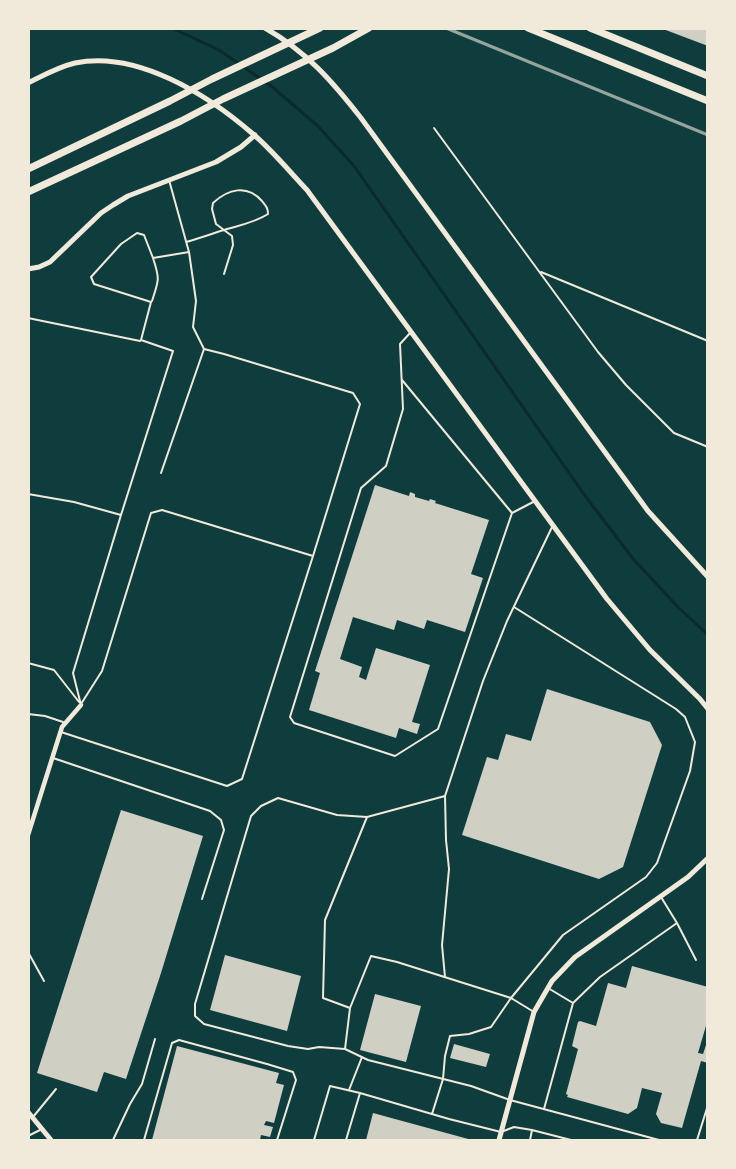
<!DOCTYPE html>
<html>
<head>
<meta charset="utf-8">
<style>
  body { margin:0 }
  #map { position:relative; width:736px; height:1169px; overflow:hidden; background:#0f3d3e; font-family:"Space Grotesk",sans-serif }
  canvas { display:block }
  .frame { position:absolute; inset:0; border:30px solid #f1e9da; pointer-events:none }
</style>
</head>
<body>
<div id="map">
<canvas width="736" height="1169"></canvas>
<div class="frame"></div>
</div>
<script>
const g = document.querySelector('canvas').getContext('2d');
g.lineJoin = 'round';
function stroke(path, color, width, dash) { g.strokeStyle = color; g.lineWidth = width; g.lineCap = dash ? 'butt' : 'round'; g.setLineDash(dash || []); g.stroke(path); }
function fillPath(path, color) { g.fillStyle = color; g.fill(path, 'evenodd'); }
stroke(new Path2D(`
  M172 28 219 50 271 86 318 126 354 166 586 497 634 560 678 607 708 635`), '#0a2a2b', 3);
fillPath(new Path2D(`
  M708 28V46L663 29V28Z
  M375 485 409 496 410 492 415 494V497L429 501 430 499 436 501 435 503 489 520 471 574 483 578 465 632 427 620 424 629 397 620 394 630 353 617 340 659 362 667 359 677 366 680 376 648 430 665 412 722 420 724 417 734 399 728 396 738 309 710 320 673 315 671Z
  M547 689 650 722 662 745 623 867 599 879 462 835 487 757 498 760 506 734 531 741Z
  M121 810 203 836 161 973 126 1079 104 1072 97 1092 37 1073Z
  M225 955 301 976 287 1031 210 1010Z
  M632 966 708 987V1019L698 1053 703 1054 708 1039V1063L701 1061 682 1128 661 1123 656 1114 662 1093 642 1088 637 1108 628 1114 567 1097 568 1095 566 1094 578 1049 572 1046 578 1022 580 1021 596 1026 608 983 626 988Z
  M375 994 421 1006 406 1062 360 1050Z
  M454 1044 490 1054 486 1067 450 1058Z
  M177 1046 279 1073 276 1083 284 1085 274 1123 266 1121 264 1125 273 1127 270 1137 261 1135 260 1140H152Z
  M373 1113 472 1140H366Z`), '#cfcfc3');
stroke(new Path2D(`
  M434 128 598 352 626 385 674 433 708 447
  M186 242C200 238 214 233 227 229 241 225 256 222 268 214 268 208 266 206 262 201 247 184 228 189 213 203L212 209 216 224 232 236 233 245 224 274
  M541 272 708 341
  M152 301C159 280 160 279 153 258
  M28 318 140 341
  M411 332 400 344 403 409 386 466 361 488 290 717 294 723 395 756 438 729 512 513 535 501
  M402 380 512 513
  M161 473 204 349
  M28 494 74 502 121 515 173 351 141 340 151 302 94 284 91 277 121 244 137 233 144 235 153 258 189 252 169 180
  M28 663 54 670 79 702
  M81 704 102 671 151 513 162 510 313 556 360 404 353 393 224 354 204 349 193 327 196 301 189 252
  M81 705 73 673 121 515
  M28 714 45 716 63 722
  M61 732 227 786 242 779 313 556
  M53 758 210 811 221 820 224 830 202 899
  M445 796 367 817 325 920 323 998 350 1008 371 956 397 962 511 998 534 1012
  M661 897 677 923
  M28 952 44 981
  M445 977 442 945 449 869 446 840 445 796 483 681 507 621 553 525
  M548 988 573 1003
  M350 1008 345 1049 368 1060 471 1086 510 1100 659 1140
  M345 1049 319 1047 308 1049 288 1046 204 1024 195 1016V1004L251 816 261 806 278 798 337 815 367 817
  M349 1090 362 1057
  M544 1109 573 1003 600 977 677 923 696 960
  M432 1114 443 1079 445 1056 450 1036 469 1034 491 1027 511 998 563 935 646 877 657 863 690 771 695 742 685 717 676 709 514 607
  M33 1117 56 1089
  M28 1136 42 1129
  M113 1140 130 1104 142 1084 155 1039
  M144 1140 172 1043 179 1040 267 1064 293 1072 296 1080 277 1140
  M314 1140 330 1086 360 1093
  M346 1140 360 1093 449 1119 501 1132 514 1127 532 1130
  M530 1140 532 1130 571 1140
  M697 1140 708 1105`), '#f1e9da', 2);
stroke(new Path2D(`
  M28 835 62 727 81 705`), '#f1e9da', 4.5);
stroke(new Path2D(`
  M265 28C307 52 332 81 361 118L648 511 708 577
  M28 83C44 75 58 67 75 63 137 50 208 95 253 134 272 150 289 171 307 190L607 599 650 650 700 699 708 709
  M28 269 39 267 50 262 101 213 113 205 128 196 216 162 241 147 255 135
  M28 1112 51 1140
  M499 1140 534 1012 552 981 575 957 688 877 708 858`), '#f1e9da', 5);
stroke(new Path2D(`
  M528 28 708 101
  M590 28 708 76
  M28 169 170 101 212 79 320 28
  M28 192 181 121 223 99 333 48 369 28`), '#f1e9da', 7);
stroke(new Path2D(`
  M446 28 708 135`), '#97a49c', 3);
</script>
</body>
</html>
